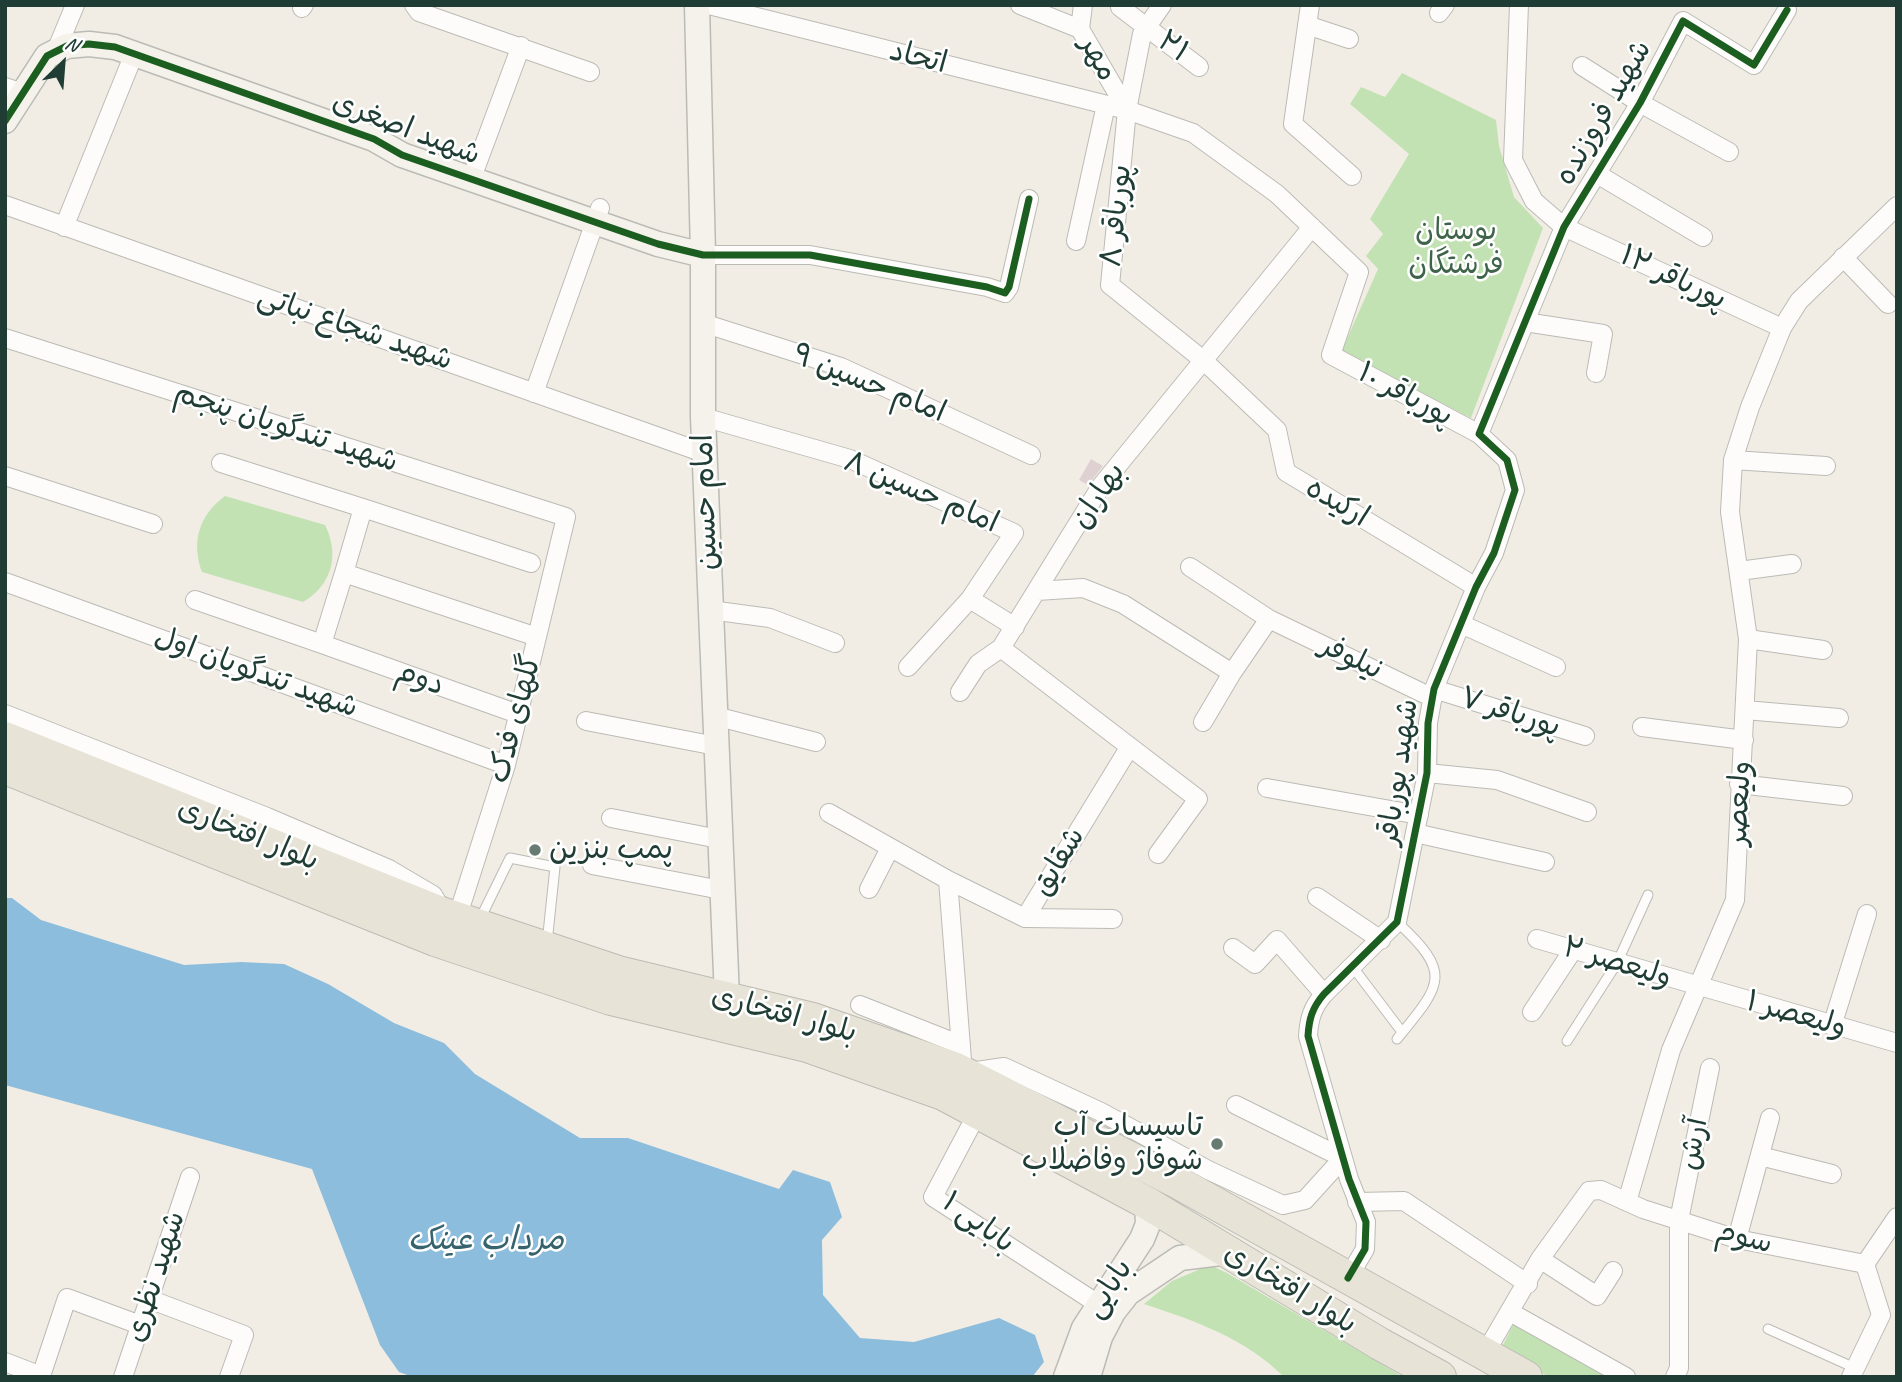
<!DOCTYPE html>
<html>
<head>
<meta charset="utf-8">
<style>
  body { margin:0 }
  #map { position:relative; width:1902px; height:1382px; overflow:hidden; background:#f1ede4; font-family:Caveat,sans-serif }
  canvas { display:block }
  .frame { position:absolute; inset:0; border:7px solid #1f3d34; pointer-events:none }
  .north { position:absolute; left:28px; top:28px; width:70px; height:70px; -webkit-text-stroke:5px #fff; paint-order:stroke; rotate:25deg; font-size:19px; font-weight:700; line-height:28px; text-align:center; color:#1f3d34 }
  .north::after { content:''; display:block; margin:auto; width:24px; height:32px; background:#1f3d34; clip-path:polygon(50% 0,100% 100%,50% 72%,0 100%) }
</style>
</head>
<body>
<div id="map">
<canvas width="1902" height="1382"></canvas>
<div class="frame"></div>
<div class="north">N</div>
</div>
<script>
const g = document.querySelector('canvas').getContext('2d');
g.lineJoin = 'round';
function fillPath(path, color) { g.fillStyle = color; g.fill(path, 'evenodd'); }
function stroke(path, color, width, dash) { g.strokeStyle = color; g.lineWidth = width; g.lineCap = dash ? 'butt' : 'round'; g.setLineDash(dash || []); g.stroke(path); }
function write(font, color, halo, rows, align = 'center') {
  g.font = font + ' Caveat,"Playpen Sans Arabic",sans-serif'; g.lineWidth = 5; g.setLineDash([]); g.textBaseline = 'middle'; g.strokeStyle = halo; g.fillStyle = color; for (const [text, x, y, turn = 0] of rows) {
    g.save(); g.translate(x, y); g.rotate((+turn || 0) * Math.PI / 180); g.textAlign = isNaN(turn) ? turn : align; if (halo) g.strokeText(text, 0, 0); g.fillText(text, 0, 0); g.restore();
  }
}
fillPath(new Path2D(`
  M1402 73 1496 120 1499 146 1514 197 1543 228 1471 418 1341 352 1378 269 1366 256 1383 234 1370 219 1409 154 1350 104 1361 87 1385 97Z
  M225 496 325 525C340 555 332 585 303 602L202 572C191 542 199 515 225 496Z
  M1210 1265 1227 1273 1403 1377H1284C1245 1338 1195 1321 1144 1304L1172 1281Z
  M1515 1321 1622 1377H1549L1501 1349Z`), '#c3e2b4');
fillPath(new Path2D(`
  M5 898H12L41 920 184 965 241 962 284 964 328 984 394 1023 444 1043 475 1074 580 1138H628L779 1189 793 1170 830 1182 842 1217 822 1240 823 1295 860 1338 914 1342 999 1318 1035 1335 1044 1362 1032 1377H413L399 1372 380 1345 312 1169 5 1085Z`), '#8cbddc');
fillPath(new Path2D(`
  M1091 459 1103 466 1088 485 1079 480Z`), '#dfd1d2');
const lane = new Path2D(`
  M479 921 510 858 555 867 547 943
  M1352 966 1402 1032
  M1397 1039C1441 985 1454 974 1397 922
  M1567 1041 1617 963 1648 895
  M1768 1329 1855 1368`);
const street = new Path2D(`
  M414 5 419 12 590 72
  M709 5 1127 110 1193 133 1277 194 1359 272 1331 355 1479 434
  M1020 5 1080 29
  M1083 5 1080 29 1127 110
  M1162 5 1142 34 1127 110 1110 285 1203 360 1277 430 1286 472 1476 587
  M1310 5 1293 124 1352 176
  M1519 5 1513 160 1534 201 1564 227 1782 328
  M1120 7 1199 67
  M302 8 304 5
  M1439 13 1445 5
  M1307 25 1349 39
  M56 51 75 5
  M1582 66 1640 103 1729 152
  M5 87 22 93
  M1597 174 1703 237
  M471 180 521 46
  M5 205 704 453
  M64 227 134 54
  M1076 241 1106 105
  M703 255H810L987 287 1005 293 1009 287 1029 199
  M1843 257 1888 304
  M1525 322 1603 334 1596 373
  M703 323 841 367 1031 455
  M5 338 566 517 506 765 457 918
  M534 393 600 208
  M703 417 850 459 1014 533 970 599 908 667
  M1733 460 1826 466
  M221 463 363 508
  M5 476 153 524
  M1190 567 1269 619 1433 698
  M1739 571 1792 564
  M344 573 363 508 531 563
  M5 582 506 765
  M1037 591 1083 588 1123 604 1232 673 1203 722
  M970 599 1015 627
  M195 600 322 644 344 573 537 637
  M710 610 770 618 835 643
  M1461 624 1556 667
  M1748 639 1823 650
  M322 644 518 714
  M1001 648 1198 799 1158 854
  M1232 673 1269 619
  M1434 689 1585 736
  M960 692 978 664 1001 648 1101 486 1312 227
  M1745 710 1839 718
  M5 714 267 817 389 869 433 895 437 902
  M715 716 816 742
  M586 721 716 746
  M1642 727 1744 740
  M1427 773 1497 780 1587 812
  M1739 784 1843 796
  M1267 788 1419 815
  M829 813 948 880 1025 918 1113 919
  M611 818 719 839
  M1415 833 1545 862
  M592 865 721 890
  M948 880 963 1073 1004 1067 1101 1112 1208 1170 1283 1205 1305 1200 1343 1158 1236 1105
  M869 889 890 848
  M1317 897 1381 940
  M1025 918 1129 748
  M1537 939 1897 1043
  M1233 948 1255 964 1277 940 1324 994
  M860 1005 961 1045
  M1532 1012 1573 950
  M1832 1026 1867 914
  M978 1112 933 1197 1098 1304
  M1760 1156 1832 1174
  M1357 1202 1404 1201 1528 1284
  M1627 1202 1671 1050 1735 900 1748 639 1730 512 1733 460 1750 407 1782 328 1799 301 1897 206
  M1737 1239 1770 1118
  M1540 1259 1597 1296 1613 1271
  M1865 1264 1897 1217
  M1348 1278 1365 1249 1366 1222 1349 1179 1308 1036C1309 1019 1312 1008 1324 994L1397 922 1427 773 1428 723 1434 689 1476 587 1494 553 1515 490 1507 460 1479 434 1564 227 1640 103 1683 21 1754 65 1787 10
  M149 1299 244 1335 229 1377
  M1510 1312 1626 1377
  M1484 1355 1540 1259 1589 1191 1601 1190 1643 1209 1737 1239 1865 1264
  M5 1362 41 1376 67 1298 140 1325
  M123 1377 190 1177
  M1675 1377 1679 1368V1220L1710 1068
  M1851 1377 1881 1315 1865 1264`);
const secondary = new Path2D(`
  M697 5 703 255V417L727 998
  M5 121 47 56 67 46 89 44 115 47 374 139 402 155 658 244 703 255
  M1066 1377 1084 1328 1142 1239 1148 1224 1147 1203
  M1088 1377 1100 1337 1113 1312 1128 1293 1180 1258 1229 1252`);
const highway = new Path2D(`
  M5 738 444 914 618 972 813 1019 954 1068 1177 1182 1526 1377
  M5 768 435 940 611 999 807 1046 943 1094 1147 1203 1380 1344 1440 1377`);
stroke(lane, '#bbbbb5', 11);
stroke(street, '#bbbbb5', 20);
stroke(secondary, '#bbbbb5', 27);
stroke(highway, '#bbbbb5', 34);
stroke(lane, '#fdfcfb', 9);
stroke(street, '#fdfcfb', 18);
stroke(secondary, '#f5f2ec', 24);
stroke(highway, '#e8e3d7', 32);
stroke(new Path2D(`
  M5 121 47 56 67 46 89 44 115 47 374 139 402 155 658 244 703 255H810L987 287 1005 293 1009 287 1029 199
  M1348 1278 1365 1249 1366 1222 1349 1179 1308 1036C1309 1019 1312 1008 1324 994L1397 922 1427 773 1428 723 1434 689 1476 587 1494 553 1515 490 1507 460 1479 434 1564 227 1640 103 1683 21 1754 65 1787 10`), '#1b5e20', 7);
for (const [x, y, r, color] of [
  [535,850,7,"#687b72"],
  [1217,1144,7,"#687b72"]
]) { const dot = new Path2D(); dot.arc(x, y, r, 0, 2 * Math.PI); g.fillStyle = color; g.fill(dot); stroke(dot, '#fff', 2.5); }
write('30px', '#1f3d34', '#fff', [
  ["۲۱",1173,47,37],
  ["اتحاد",918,58,14],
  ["مهر",1098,59,61],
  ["شهید فروزنده",1604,113,-60],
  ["شهید اصغری",406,129,21],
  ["پورباقر ۸",1117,216,-84],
  ["پورباقر ۱۲",1673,278,25],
  ["شهید شجاع نباتی",355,329,19],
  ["امام حسین ۹",869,384,22],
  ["پورباقر ۱۰",1405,395,28],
  ["شهید تندگویان پنجم",286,428,18],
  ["امام حسین ۸",921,493,23],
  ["بهاران",1099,496,-56],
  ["امام حسین",706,502,-92],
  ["ارکیده",1337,503,31],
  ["نیلوفر",1351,658,26],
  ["شهید تندگویان اول",256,673,20],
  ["دوم",420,679,20],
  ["پورباقر ۷",1510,713,18],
  ["گلهای فدک",516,719,-75],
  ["شهید پورباقر",1399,772,-82],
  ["ولیعصر",1740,803,-87],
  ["بلوار افتخاری",248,835,22],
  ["شقایق",1059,862,-59],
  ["ولیعصر ۲",1617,963,17],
  ["بلوار افتخاری",784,1015,15],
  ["ولیعصر ۱",1796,1015,16],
  ["آرش",1694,1144,-79],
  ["بابایی ۱",978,1223,36],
  ["سوم",1744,1238,14],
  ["شهید نظری",156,1277,-72],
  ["بابایی",1109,1289,-57],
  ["بلوار افتخاری",1290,1289,31]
]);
write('30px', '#3f644a', '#fff', [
  ["بوستان",1456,231],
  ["فرشتگان",1456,265]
]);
write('30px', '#1f3d34', '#fff', [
  ["پمپ بنزین",549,850],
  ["تاسیسات آب",1203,1127,"right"],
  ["شوفاژ وفاضلاب",1203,1161,"right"]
], 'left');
write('italic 32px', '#36636d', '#fff', [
  ["مرداب عینک",486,1241]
]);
</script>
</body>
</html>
